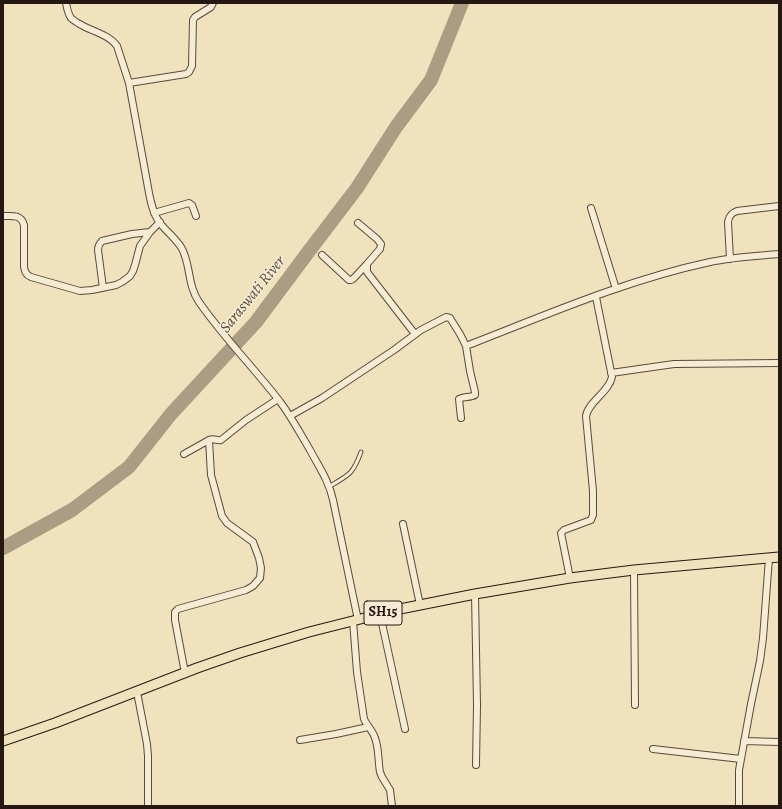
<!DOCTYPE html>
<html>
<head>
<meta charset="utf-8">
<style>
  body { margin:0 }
  #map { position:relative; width:782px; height:809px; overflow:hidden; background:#f0e2bc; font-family:Alegreya,serif }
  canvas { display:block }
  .frame { position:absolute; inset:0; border:4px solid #251813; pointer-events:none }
</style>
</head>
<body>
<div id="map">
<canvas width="782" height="809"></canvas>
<div class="frame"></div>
</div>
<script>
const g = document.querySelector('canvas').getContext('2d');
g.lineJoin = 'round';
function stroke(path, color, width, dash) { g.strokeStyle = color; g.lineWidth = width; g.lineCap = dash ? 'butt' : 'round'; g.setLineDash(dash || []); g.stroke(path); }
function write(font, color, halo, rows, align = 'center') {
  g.font = font + ' Alegreya,serif'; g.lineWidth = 3; g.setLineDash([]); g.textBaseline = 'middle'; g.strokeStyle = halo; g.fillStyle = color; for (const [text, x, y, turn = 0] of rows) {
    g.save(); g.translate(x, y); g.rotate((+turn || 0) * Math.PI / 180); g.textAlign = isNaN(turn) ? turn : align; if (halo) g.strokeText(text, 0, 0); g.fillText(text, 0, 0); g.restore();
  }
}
stroke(new Path2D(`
  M3 548 72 510 129 467 171 414 256 322 306 255 357 188 396 127 431 80 462 3`), '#ab9d83', 14);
const service = new Path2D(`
  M330 486C349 475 353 474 361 452`);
const minor = new Path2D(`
  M66 3C67 8 68 14 71 18 75 22 80 24 85 27 96 32 110 36 117 46L129 83 149 193C151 203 153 213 159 222 166 231 175 238 181 247 191 263 187 285 199 302 224 338 255 369 281 403 292 418 301 435 310 450 319 467 329 481 333 500L358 620
  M129 83 186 74 189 72 192 66 193 20 195 17 211 7 213 3
  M591 208 616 289
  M154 213 189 203 192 205 196 216
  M3 216C12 216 21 214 24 225V267C25 272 26 275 31 277L80 291 92 290 116 285 122 282 130 276 133 271 135 265 140 246 150 232 160 222
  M358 223 377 239 381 244 380 249 367 264V272L415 334
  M322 255 349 280H351L353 279 367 264
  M730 259 728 222C729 216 731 213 737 211L779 206
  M103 288 98 250C98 247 99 244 102 241L132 234 150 232
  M466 346C546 315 626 280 710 262 732 257 756 256 779 254
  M611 373 674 364 779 363
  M290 416 322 398 394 350 421 330 446 317 450 318 460 334 466 346 470 371 475 392V395C470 398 464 396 459 399L461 418
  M184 454 209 440C214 438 217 441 221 440L246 420 278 399
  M403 524 420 605
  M634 570 635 705
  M570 578 561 533 564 530 591 520 593 515V491L586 416C588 402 609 392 612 377L596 297
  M475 594 477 705 476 765
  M380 614 405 729
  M353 621 357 672 364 719C367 726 373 731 375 738 379 748 378 761 380 772L382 777 390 790 392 806
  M185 673 175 620V612L178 609 185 607 246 590 253 586 260 578 261 568 259 558 253 542 227 523 222 516 211 475 209 440
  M137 692 147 744 148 756V806
  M300 740 336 734 368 727
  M744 741 779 742
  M653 749 741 759
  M739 806V770L751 704 760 661 763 638 769 558`);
const primary = new Path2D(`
  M3 741 55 723 197 668 240 653 309 632 400 609 475 594 570 578 634 570 779 557`);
stroke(service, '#584a3d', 5);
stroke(minor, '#584a3d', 8);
stroke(primary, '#251813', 11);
stroke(service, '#f5ecd3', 3);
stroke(minor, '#f5ecd3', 6);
stroke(primary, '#f0e2bc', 9);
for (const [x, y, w] of [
  [383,613,38]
]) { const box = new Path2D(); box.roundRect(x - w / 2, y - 12, w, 24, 3); g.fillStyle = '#f5ecd3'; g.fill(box); stroke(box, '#251813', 1); }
write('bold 14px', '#251813', null, [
  ["SH15",383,613]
]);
write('italic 16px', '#5b4d40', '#f5ecd3', [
  ["Saraswati River",253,295,-51]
]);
</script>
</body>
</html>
